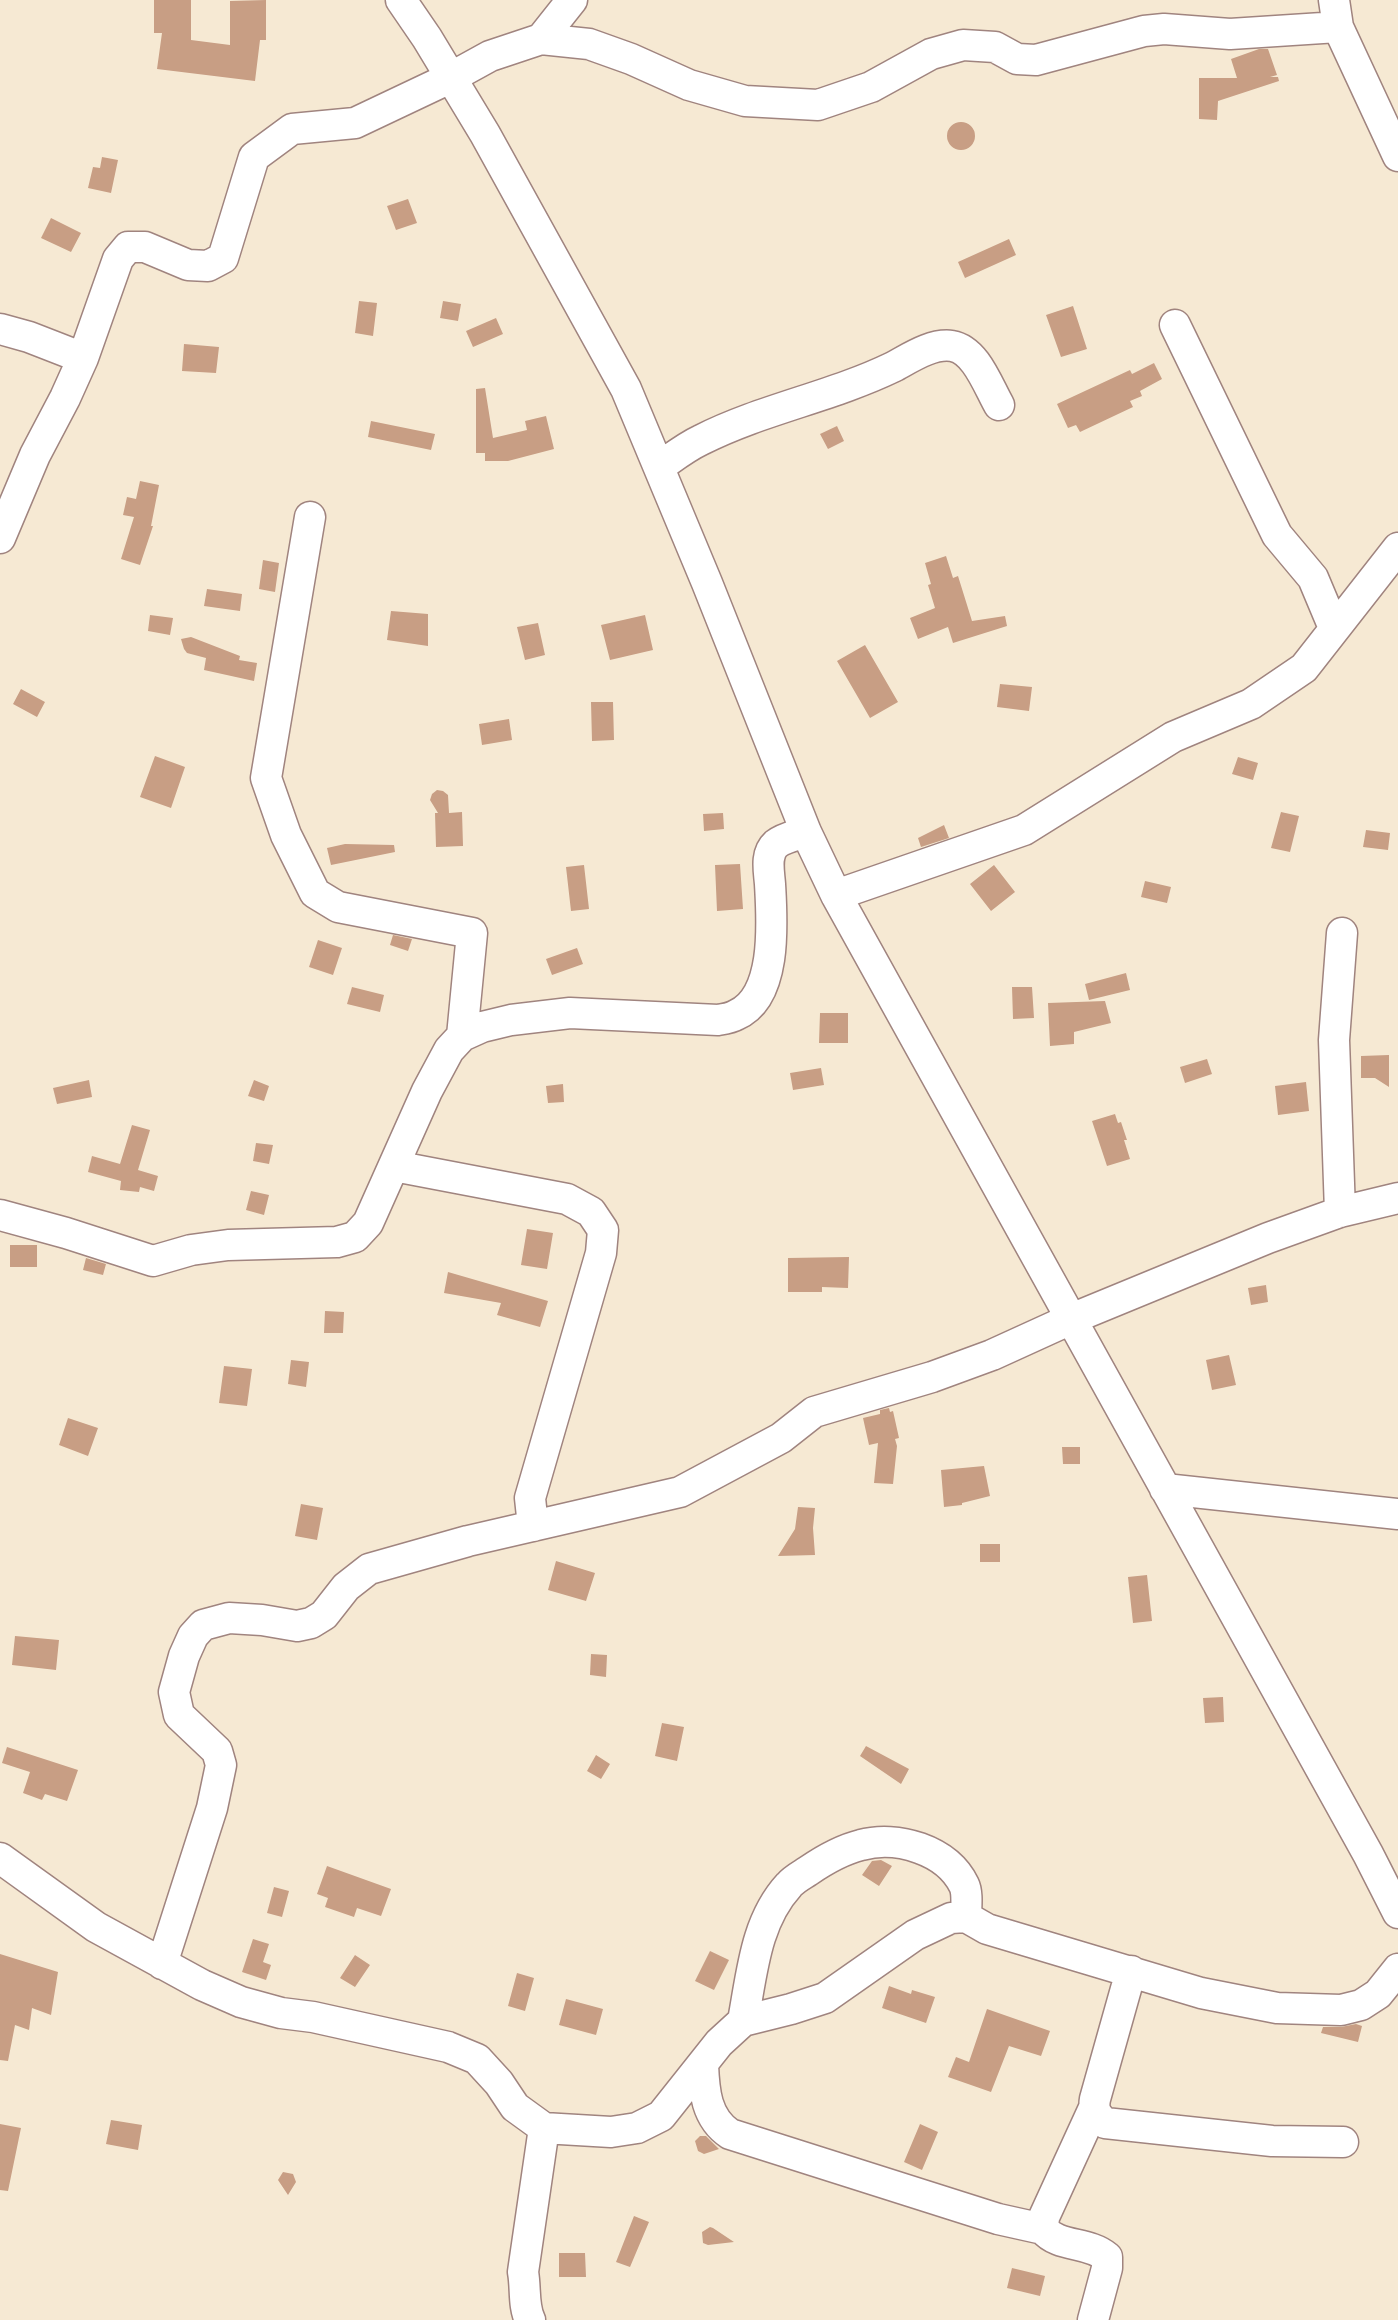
<!DOCTYPE html>
<html>
<head>
<meta charset="utf-8">
<style>
  body { margin:0 }
  canvas { display:block; background:#f6e9d3 }
</style>
</head>
<body>
<canvas width="1398" height="2320"></canvas>
<script>
const g = document.querySelector('canvas').getContext('2d');
g.lineJoin = 'round';
function fillPath(path, color) { g.fillStyle = color; g.fill(path, 'evenodd'); }
function stroke(path, color, width, dash) { g.strokeStyle = color; g.lineWidth = width; g.lineCap = dash ? 'butt' : 'round'; g.setLineDash(dash || []); g.stroke(path); }
fillPath(new Path2D(`
  M154 0H191V40L230 45V1L266 0V40H260L255 81 157 69 162 33H154Z
  M1259 49H1268L1277 75 1270 77H1278L1279 81 1218 101 1217 120 1199 119V78H1237L1231 59Z
  M947 136a14 14 0 1 1 28 0a14 14 0 1 1-28 0Z
  M102 157 118 160 111 193 88 188 93 167 100 168Z
  M408 199 417 223 396 230 387 206Z
  M51 218 81 233 71 252 41 238Z
  M1009 239 1016 255 965 278 958 262Z
  M359 301 377 303 373 336 355 333Z
  M443 301 461 304 458 321 440 318Z
  M1073 306 1087 349 1061 357 1046 315Z
  M496 318 503 334 473 347 466 331Z
  M184 344 219 347 216 373 182 371Z
  M1154 363 1162 379 1140 391 1142 396 1130 401 1133 407 1080 432 1076 425 1068 428 1057 404 1130 370 1132 374Z
  M485 388 493 438 527 430 525 421 546 416 554 449 508 461H485V453H476V389Z
  M371 421 435 434 431 450 368 437Z
  M837 426 844 441 828 449 820 434Z
  M140 481 159 485 151 526H153L140 565 121 559 134 517 123 515 127 497 136 499Z
  M946 556 953 578 958 576 972 621 1005 616 1007 626 953 643 948 627 918 639 910 618 935 608 928 585 931 584 925 563Z
  M263 560 279 563 275 592 259 589Z
  M207 589 242 594 240 611 204 606Z
  M391 611 428 614V646L387 640Z
  M150 615 173 618 170 635 148 631Z
  M645 615 653 650 610 660 601 625Z
  M538 623 545 655 525 660 517 627Z
  M191 637 240 656 239 660 257 663 254 681 204 670 206 658 187 653 184 649 181 639Z
  M865 645 898 702 870 718 837 661Z
  M1000 684 1032 687 1029 711 997 707Z
  M21 689 45 702 37 717 13 704Z
  M591 702H613L614 740 592 741Z
  M509 719 512 740 482 745 479 724Z
  M155 756 185 767 171 808 140 797Z
  M1238 757 1258 763 1253 780 1232 774Z
  M437 790 443 791 448 795 449 813 462 812 463 846 436 847 435 813H438L430 800 432 794Z
  M1281 812 1299 816 1290 852 1271 848Z
  M723 813 724 829 704 831 703 814Z
  M944 825 949 838 921 847 918 838Z
  M1366 830 1390 833 1388 850 1363 847Z
  M345 844 394 845 395 852 331 865 327 848Z
  M740 864 743 909 717 911 715 865Z
  M584 865 589 909 571 911 566 867Z
  M994 865 1015 892 991 911 970 884Z
  M1145 881 1171 887 1167 903 1141 897Z
  M393 935 412 939 408 951 390 945Z
  M318 940 342 948 333 975 309 967Z
  M577 948 583 964 552 975 546 959Z
  M1126 973 1130 990 1089 1000 1085 984Z
  M352 987 384 995 380 1012 347 1004Z
  M1012 987H1032L1034 1018 1013 1019Z
  M1105 1001 1111 1023 1074 1032V1044L1050 1046 1048 1003Z
  M820 1013H848V1043H819Z
  M1389 1055V1087L1375 1078H1361V1056Z
  M1207 1059 1212 1074 1185 1083 1180 1067Z
  M821 1068 824 1085 793 1090 790 1073Z
  M89 1080 92 1097 57 1104 53 1088Z
  M254 1080 269 1086 264 1101 248 1096Z
  M1306 1082 1309 1111 1278 1115 1275 1086Z
  M563 1084 564 1102 548 1103 546 1086Z
  M1115 1114 1118 1123 1121 1122 1127 1140H1124L1130 1159 1107 1166 1092 1121Z
  M132 1125 150 1130 138 1170 158 1176 154 1191 140 1187 139 1192 120 1190 121 1181 88 1172 92 1156 120 1164Z
  M256 1143 273 1145 269 1164 253 1161Z
  M251 1191 269 1195 264 1215 246 1210Z
  M527 1229 553 1233 547 1269 521 1265Z
  M10 1245H37V1267H10Z
  M849 1257 848 1288 822 1287V1292H788V1258Z
  M86 1258 106 1264 103 1275 83 1270Z
  M448 1272 548 1301 540 1327 497 1315 501 1303 444 1293Z
  M1266 1285 1268 1302 1251 1305 1248 1288Z
  M325 1311 344 1312 343 1333H324Z
  M1229 1355 1236 1385 1212 1390 1206 1360Z
  M291 1360 309 1362 306 1387 288 1384Z
  M224 1366 252 1369 247 1406 219 1403Z
  M889 1408 890 1412 893 1411 899 1438 895 1439 897 1446 893 1484 874 1483 878 1443 869 1445 863 1418 880 1414V1410Z
  M68 1418 98 1428 88 1456 59 1445Z
  M1062 1447H1080V1464H1063Z
  M984 1466 990 1496 962 1503V1505L944 1507 941 1470Z
  M301 1504 323 1508 317 1540 295 1536Z
  M798 1507 815 1508 813 1528 815 1555 778 1556 795 1529Z
  M980 1544H1000V1562H980Z
  M556 1561 595 1573 586 1601 548 1590Z
  M1147 1575 1152 1621 1133 1623 1128 1577Z
  M15 1636 59 1640 56 1670 12 1665Z
  M591 1654 607 1655 606 1677 590 1675Z
  M1223 1697 1224 1722 1205 1723 1203 1698Z
  M662 1723 684 1727 677 1761 655 1756Z
  M866 1746 909 1769 901 1784 860 1756Z
  M7 1747 78 1770 67 1801 45 1794 42 1800 23 1793 30 1772 2 1763Z
  M596 1755 610 1764 601 1779 587 1771Z
  M881 1860 892 1866 879 1886 862 1875 872 1861Z
  M327 1866 391 1889 381 1916 357 1908 354 1917 325 1907 328 1898 317 1894Z
  M274 1887 289 1891 282 1917 267 1913Z
  M253 1939 269 1944 263 1962 271 1965 266 1980 242 1972Z
  M710 1951 729 1960 714 1990 695 1981Z
  M0 1954 58 1972 51 2015 32 2008 29 2030 15 2025 8 2061 0 2060Z
  M355 1955 370 1965 355 1987 340 1978Z
  M517 1973 534 1978 525 2011 508 2006Z
  M889 1986 911 1994 912 1990 935 1997 926 2023 882 2008Z
  M566 1999 603 2009 596 2035 559 2025Z
  M987 2009 1050 2031 1041 2056 1009 2046 991 2092 948 2077 956 2057 969 2062Z
  M1356 2024 1362 2026 1358 2042 1321 2033 1323 2027H1341Z
  M111 2120 142 2125 138 2150 106 2144Z
  M0 2124 21 2128 8 2191 0 2190Z
  M920 2124 938 2132 922 2170 904 2162Z
  M700 2136H706L719 2149 704 2154 698 2151 695 2141Z
  M283 2172 293 2174 296 2182 288 2195 278 2180Z
  M634 2216 649 2222 630 2267 616 2262Z
  M710 2227 713 2228 734 2242 708 2245 703 2243 702 2232Z
  M559 2253H585L586 2277H559Z
  M1012 2268 1045 2276 1040 2296 1007 2288Z`), '#c89e84');
const minor = new Path2D(`
  M401 0 427 38 485 134 626 389 707 583 806 832 836 895 1368 1854 1398 1913
  M1334 0 1338 27 1398 156
  M541 39 572 0
  M1175 325 1277 535 1313 578 1334 628
  M0 329 29 337 83 358
  M659 467C672 458 686 447 701 440 762 409 831 397 893 367 910 358 932 343 952 346 976 350 988 386 999 405
  M310 517 266 778 286 835 315 893 338 907 472 933 462 1036
  M0 538 35 455 65 398 83 358 118 259 128 247H145L188 265 208 266 223 258 254 157 292 129 355 123 450 78 490 56 541 39 589 44 631 59 689 85 745 101 818 105 871 87 931 54 963 45 995 47 1017 59 1036 60 1144 31 1164 29 1230 34 1338 27
  M836 895 1024 830 1173 737 1251 704 1304 668 1398 548
  M394 1166 567 1199 591 1212 603 1230 601 1253 530 1498 533 1526
  M1340 1212 1334 1040 1342 933
  M0 1215 66 1233 153 1261 191 1250 228 1245 337 1242 355 1237 368 1223 427 1091 449 1050 462 1036 482 1027 511 1020 570 1013 718 1020C724 1019 731 1018 736 1015 778 997 772 920 770 884 769 871 765 854 776 844 783 838 797 835 806 832
  M1165 1489 1398 1514
  M0 1858 96 1927 202 1985 241 2002 281 2013 313 2017 448 2047 477 2059 499 2083 515 2107 544 2128 560 2129 611 2132 637 2128 661 2116 719 2043 743 2021 791 2009 825 1998 915 1935 951 1918 966 1917 987 1929 1201 1993 1277 2008 1341 2010 1361 2005 1378 1994 1398 1969
  M162 1964 212 1808 221 1765 217 1751 179 1715 174 1692 184 1656 193 1636 203 1625 229 1618 262 1620 297 1626 311 1623 324 1615 346 1587 369 1569 468 1541 680 1492 781 1438 814 1412 932 1377 992 1355 1071 1319 1268 1238 1340 1212 1398 1198
  M1131 1971 1095 2099C1093 2110 1096 2115 1105 2123L1272 2141 1343 2142
  M743 2021C752 1974 755 1922 789 1885 794 1879 802 1875 808 1871 824 1860 841 1850 861 1845 897 1835 947 1850 964 1885 968 1893 966 1908 966 1917
  M703 2064C704 2091 706 2118 730 2134L998 2219 1043 2229
  M530 2320C523 2306 526 2288 523 2272L544 2128
  M1093 2320 1107 2268V2257C1088 2241 1059 2248 1043 2229L1044 2217 1094 2108`);
stroke(minor, '#a0847f', 33);
stroke(minor, '#fff', 30);
</script>
</body>
</html>
